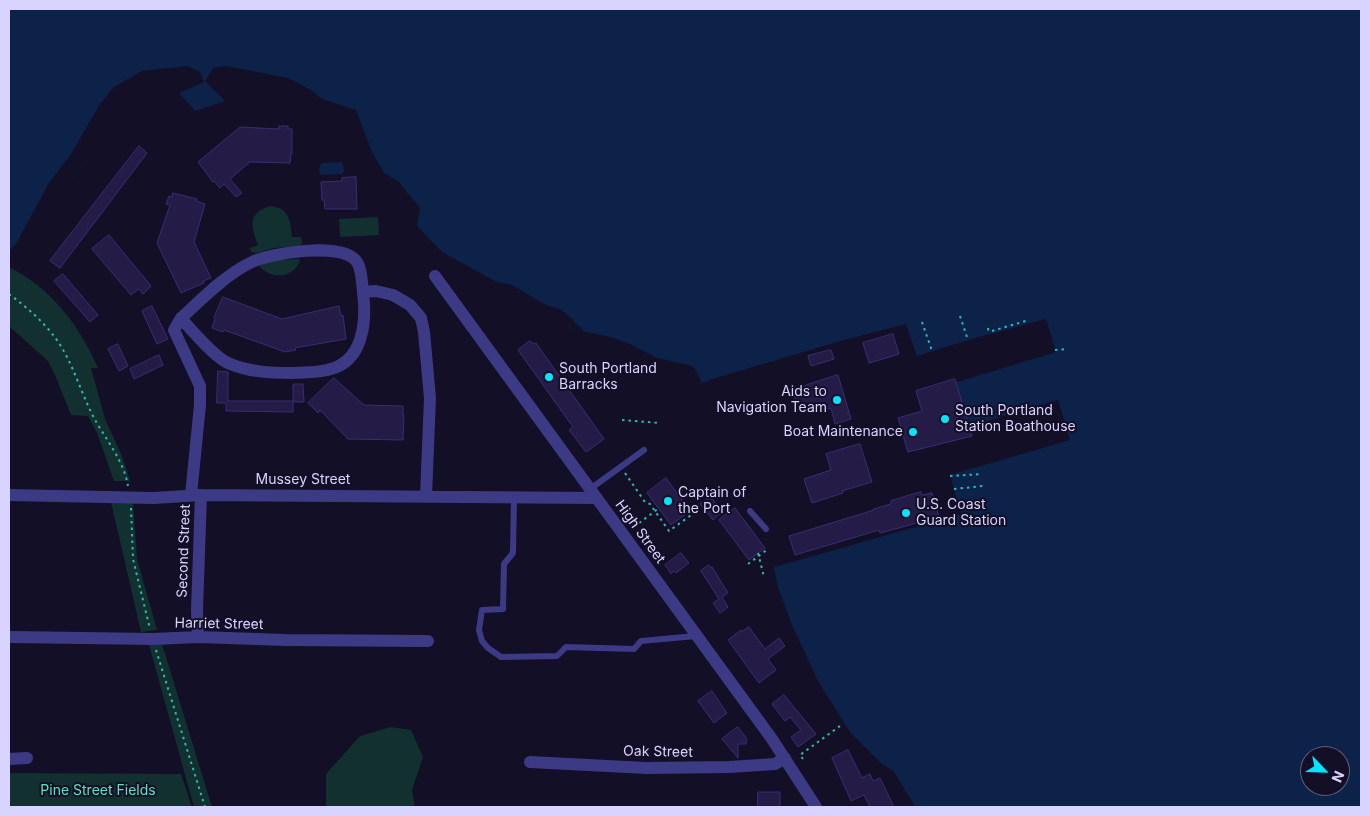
<!DOCTYPE html>
<html>
<head>
<meta charset="utf-8">
<style>
  body { margin:0 }
  #map { position:relative; width:1370px; height:816px; overflow:hidden; background:#130f26; font-family:Inter,sans-serif }
  canvas { display:block }
  .frame { position:absolute; inset:0; border:10px solid #d9d4ff; pointer-events:none }
  .north { position:absolute; left:1300px; top:746px; width:50px; height:50px; box-sizing:border-box; background:#130f26; border:1px solid #625e7d; border-radius:50%; rotate:114deg; font-size:14px; font-weight:700; line-height:20px; text-align:center; color:#d9d4ff }
  .north::after { content:''; display:block; margin:auto; width:18px; height:22px; background:#00e5ff; clip-path:polygon(50% 0,100% 100%,50% 72%,0 100%) }
</style>
</head>
<body>
<div id="map">
<canvas width="1370" height="816"></canvas>
<div class="frame"></div>
<div class="north">N</div>
</div>
<script>
const g = document.querySelector('canvas').getContext('2d');
g.lineJoin = 'round';
function fillPath(path, color) { g.fillStyle = color; g.fill(path, 'evenodd'); }
function stroke(path, color, width, dash) { g.strokeStyle = color; g.lineWidth = width; g.lineCap = dash ? 'butt' : 'round'; g.setLineDash(dash || []); g.stroke(path); }
function write(font, color, halo, rows, align = 'center') {
  g.font = font + ' Inter,sans-serif'; g.lineWidth = 4; g.setLineDash([]); g.textBaseline = 'middle'; g.strokeStyle = halo; g.fillStyle = color; for (const [text, x, y, turn = 0] of rows) {
    g.save(); g.translate(x, y); g.rotate((+turn || 0) * Math.PI / 180); g.textAlign = isNaN(turn) ? turn : align; if (halo) g.strokeText(text, 0, 0); g.fillText(text, 0, 0); g.restore();
  }
}
fillPath(new Path2D(`
  M270 206C290 208 290 220 292 237H301L302 243 300 246 274 248 256 253 251 252 250 248 258 245C251 226 247 213 270 206Z
  M378 217 379 235 340 237 339 219Z
  M298 259 300 260C295 278 272 280 260 267V265L278 260Z
  M9 267C51 288 80 326 98 368H91L105 419 122 456 130 481H114L97 433 88 416 71 415 55 375 48 361 9 326Z
  M111 502 133 503 137 559 157 630 141 632Z
  M162 644 212 807H194L149 645Z
  M391 727 411 730 423 757 412 790 415 807H326V774L360 736Z
  M9 773 181 774 192 807H9Z`), '#12302f');
fillPath(new Path2D(`
  M9 9H1361V807H914L850 732 818 681 792 625 778 587 774 567 709 381 697 384 684 370 635 351 573 332 564 319 442 252 417 226 409 203 379 174 350 127 306 119 294 113 225 101 195 111 179 93 147 94 121 115 9 263ZM1310 756H1340V786H1310Z
  M342 162 344 169 343 174 321 175 319 170 321 163Z`), '#0c2248');
fillPath(new Path2D(`
  M187 66 200 72 204 82 179 93 147 94 121 115 70 182 62 197 9 266V251L16 244 49 183 71 154 100 104 114 87 142 71Z
  M226 66 288 78 311 90 322 99 356 110 372 152 384 173 398 181 420 208 417 226 407 204 397 192 377 175 350 131 342 138 338 147 312 141 305 137 303 129V120L294 113 225 101 205 81 213 68Z
  M498 282 512 285 546 305 560 309 570 317 585 332 607 336 630 344 657 358 689 365 694 367 702 383 697 384 683 372 659 364 631 351 588 339 573 332 570 326 551 313 512 292Z
  M1046 319 1056 352 921 393 934 437 1058 400 1070 440 950 475 961 514 771 568 709 380 844 340 906 324 917 356 968 340Z
  M851 733 881 763 894 772 914 805 913 807H910L889 779 849 734Z`), '#130f26');
const building = new Path2D(`
  M279 126H288V129H292V153H291L290 163 250 162 230 179 242 193 236 197 224 184 220 188 214 181 213 182 198 162 240 127 279 129Z
  M139 146 147 153 60 268 50 261Z
  M356 177 357 209H325L324 200H322L321 182 342 181V178Z
  M173 193 197 199 196 201 205 204 194 242 211 278 203 281 204 283 181 293 157 243 170 205 166 204 169 196 172 197Z
  M109 235 151 286 143 294 139 289 131 295 92 249Z
  M63 274 98 315 90 322 54 281Z
  M223 297 282 319 339 306 341 316 343 315 346 339 300 347 295 348 296 350 285 352 224 330 223 332 212 328 215 319 214 318Z
  M152 306 168 339 157 344 142 311Z
  M893 334 899 354 869 363 863 343Z
  M530 341 534 344 536 343 604 439 586 452 569 430 573 427 518 350Z
  M118 344 128 366 119 371 108 349Z
  M831 350 834 359 811 366 808 356Z
  M159 355 163 365 134 379 130 369Z
  M218 371 228 372V401H293V384H303L304 402H293V412L226 411V403H217Z
  M838 375 851 419 835 424 831 408 816 413 815 411 807 413 806 410 799 412 793 393 801 390 800 388 809 384Z
  M334 378 364 405 403 406V415H404L403 440 348 439 320 410 318 413 308 403Z
  M955 379 972 436 908 452 898 418 922 411 916 391Z
  M860 444 872 482 842 491 843 493 812 503 804 479 831 470 826 454Z
  M666 478 690 511 671 525 647 493Z
  M921 492 922 495 932 493 939 517 880 533 879 530 795 555 789 536 874 510 873 509 891 504V501Z
  M711 497 722 512 713 520 700 504Z
  M735 508 765 548 749 560 719 520Z
  M681 553 689 563 676 573 674 571 671 574 665 565Z
  M709 565 711 568 712 567 728 593 722 597 728 607 720 613 713 603 719 599 701 571Z
  M749 627 765 649 779 638 785 646 768 659 776 670 759 683 728 640 741 630 742 631Z
  M712 691 727 713 714 723 698 701Z
  M784 695 816 734 798 747 791 737 801 730 790 717 785 721 772 704Z
  M738 727 747 739 746 744H738V758L722 739Z
  M848 750 862 778 870 774 873 781 880 778 894 807H870L864 795 851 801 832 758Z
  M758 792H780V807H758Z`);
fillPath(building, '#241b47');
stroke(building, '#3b2d73', 1);
stroke(new Path2D(`
  M9 294C29 309 49 326 62 348 75 370 82 395 94 418 106 440 124 461 128 486
  M960 316 968 340
  M922 322 932 351
  M988 328 989 334
  M992 331 1029 320
  M1055 350 1066 349
  M622 420 659 423
  M625 473 645 502 650 504 669 531 694 513 692 510
  M950 476 982 474
  M954 489 983 486
  M131 508 133 559 150 629
  M634 527 659 508
  M758 553 764 577
  M748 564 768 549
  M156 650 205 807
  M803 759 800 755 840 726`), '#2fb8b0', 2, [2.5, 4]);
stroke(new Path2D(`
  M590 489 644 450
  M514 497 513 553 504 564 503 609 482 610 479 630 482 641 488 648 501 657 557 656 566 647 634 649 641 641 696 636
  M750 511 766 529`), '#3d3a85', 6);
stroke(new Path2D(`
  M435 276 772 739 816 807
  M363 292C367 323 363 363 327 370 315 373 304 372 292 373 271 373 248 372 228 363 216 358 190 329 181 318 202 299 224 276 250 263 269 253 343 241 357 262 362 269 362 284 363 292L376 291 393 295 410 305 421 318 424 332 430 398 426 496
  M181 318 174 330 200 386V405L191 495
  M9 495 154 498 201 495 597 498
  M9 637 153 639 198 637 285 640 428 641
  M198 637 197 610 201 495
  M9 759 27 758
  M530 762 646 768 729 767 775 764 785 758`), '#3d3a85', 12);
for (const [x, y, r, color] of [
  [549,377,5,"#00e5ff"],
  [837,400,5,"#00e5ff"],
  [945,419,5,"#00e5ff"],
  [913,432,5,"#00e5ff"],
  [668,501,5,"#00e5ff"],
  [906,513,5,"#00e5ff"]
]) { const dot = new Path2D(); dot.arc(x, y, r, 0, 2 * Math.PI); g.fillStyle = color; g.fill(dot); stroke(dot, '#130f26', 2); }
write('14px', '#d9d4ff', '#130f26', [
  ["South Portland",559,369],
  ["Barracks",559,385],
  ["Aids to",827,392,"right"],
  ["Navigation Team",827,408,"right"],
  ["South Portland",955,411],
  ["Station Boathouse",955,427],
  ["Boat Maintenance",903,432,"right"],
  ["Captain of",678,493],
  ["the Port",678,509],
  ["U.S. Coast",916,505],
  ["Guard Station",916,521]
], 'left');
write('14px', '#d9d4ff', '#130f26', [
  ["Mussey Street",303,480],
  ["High Street",640,532,54],
  ["Second Street",184,551,-88],
  ["Harriet Street",219,624,1],
  ["Oak Street",658,752,1]
]);
write('14px', '#5fe0c0', '#130f26', [
  ["Pine Street Fields",98,791]
]);
</script>
</body>
</html>
